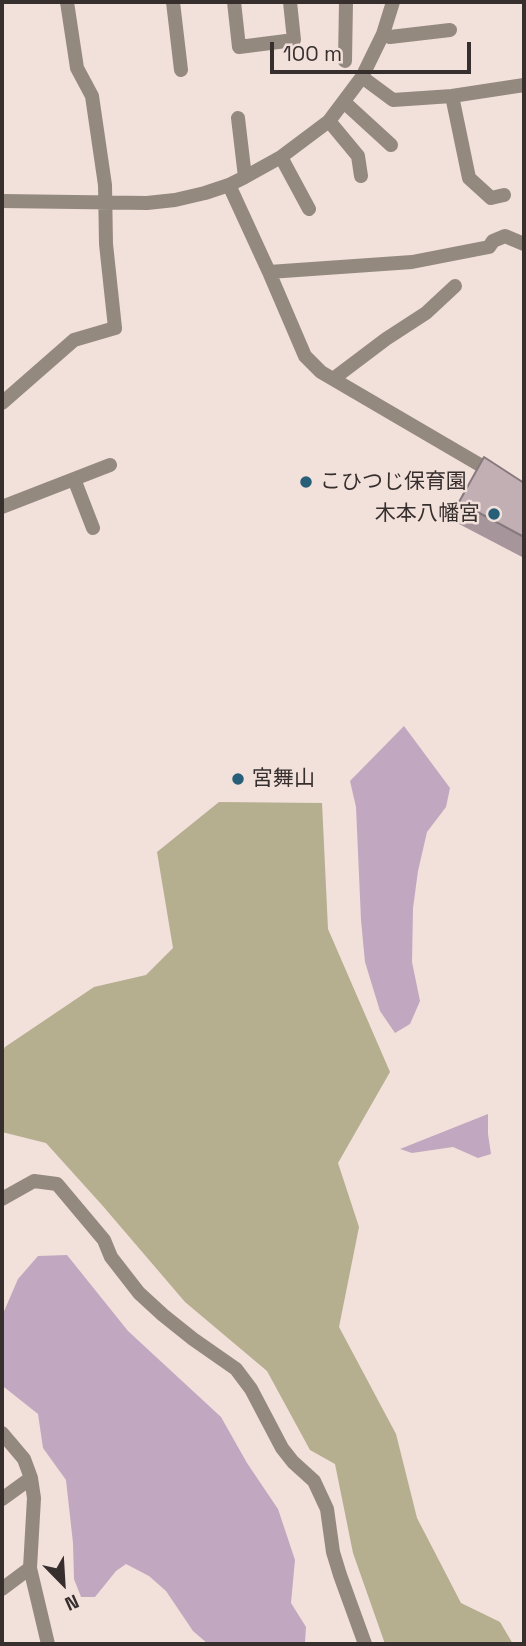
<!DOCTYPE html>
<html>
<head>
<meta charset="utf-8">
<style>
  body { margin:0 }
  #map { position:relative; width:526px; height:1646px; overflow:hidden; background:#f2e0db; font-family:"Space Grotesk",sans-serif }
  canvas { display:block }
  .frame { position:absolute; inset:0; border:4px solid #362f2e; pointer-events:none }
  .north { position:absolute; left:28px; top:1548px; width:70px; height:70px; -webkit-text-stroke:5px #f2e0db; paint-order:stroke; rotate:156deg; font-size:19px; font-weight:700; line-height:28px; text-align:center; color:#362f2e }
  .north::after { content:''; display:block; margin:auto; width:24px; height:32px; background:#362f2e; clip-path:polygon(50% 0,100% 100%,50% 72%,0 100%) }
  .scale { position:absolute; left:270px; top:42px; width:201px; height:32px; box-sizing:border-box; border:4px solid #362f2e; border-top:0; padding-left:9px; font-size:21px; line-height:24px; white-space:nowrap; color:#362f2e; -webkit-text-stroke:5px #f2e0db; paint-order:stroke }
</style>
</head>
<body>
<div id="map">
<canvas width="526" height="1646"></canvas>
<div class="frame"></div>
<div class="north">N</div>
<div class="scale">100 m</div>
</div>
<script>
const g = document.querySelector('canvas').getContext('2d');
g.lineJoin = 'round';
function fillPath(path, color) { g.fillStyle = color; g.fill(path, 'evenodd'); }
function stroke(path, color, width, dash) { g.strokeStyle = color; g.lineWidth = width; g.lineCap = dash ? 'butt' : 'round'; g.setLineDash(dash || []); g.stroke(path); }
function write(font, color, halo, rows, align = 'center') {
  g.font = font + ' "Space Grotesk","Noto Sans JP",sans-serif'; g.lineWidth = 5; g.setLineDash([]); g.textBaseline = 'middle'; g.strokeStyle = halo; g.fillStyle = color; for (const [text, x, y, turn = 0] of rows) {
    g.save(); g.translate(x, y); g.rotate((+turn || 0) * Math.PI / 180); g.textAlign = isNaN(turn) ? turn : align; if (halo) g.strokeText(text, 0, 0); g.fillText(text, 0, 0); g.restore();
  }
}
fillPath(new Path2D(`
  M219 802 322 803 328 929 390 1072 338 1163 359 1227 339 1327 396 1434 417 1518 461 1603 500 1622 513 1644H385L353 1553 335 1464 310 1450 267 1371 185 1302 102 1205 46 1143 2 1132V1054L5 1047 94 987 146 975 173 948 157 852Z`), '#b5ae8f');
fillPath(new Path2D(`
  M404 726 450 788 446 807 427 832 418 871 413 908 412 962 420 1001 410 1024 395 1033 380 1011 365 962 361 920 356 807 350 781Z
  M488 1114V1134L491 1154 478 1158 453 1147 412 1153 400 1149Z
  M67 1255 128 1331 221 1417 247 1463 278 1509 295 1560 291 1603 306 1627 305 1642 302 1644H208L193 1631 166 1591 149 1576 126 1564 116 1571 95 1597H81L74 1579 73 1543 66 1480 43 1448 38 1414 4 1387 2 1379V1316L18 1279 38 1256Z`), '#c1a7bf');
stroke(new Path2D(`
  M173 2 181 70
  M234 2 239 47 294 40 290 2
  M383 34 390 37 450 30
  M345 61 346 2
  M362 77 393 100 452 96 524 85
  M452 96 469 178 491 198 504 195
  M344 102 391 145
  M238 118 245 177
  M329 121 358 156 361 176
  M281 157 309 209
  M229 185 269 272 305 356 321 372 504 479 524 494
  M2 201 147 203 175 200 205 193 229 185 245 177 281 157 329 121 362 77 383 34 393 2
  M269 272 412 262 489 247 493 241 505 236 524 244
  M333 379 386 339 426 313 455 286
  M2 403 74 340 115 328 106 244 105 185 92 96 77 68 67 2
  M74 479 93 528
  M2 507 110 465
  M2 1199 34 1181 57 1184 104 1240 111 1257 139 1293 163 1315 193 1339 236 1369 251 1389 282 1448 293 1462 314 1481 327 1509 333 1552 340 1575 365 1644
  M2 1433 24 1459 31 1478 34 1498 30 1568 48 1644
  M2 1499 31 1478
  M2 1589 30 1568`), '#94897f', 14);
fillPath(new Path2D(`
  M524 483V558L459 524V502Z`), '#a6969b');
const building = new Path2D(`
  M484 457 524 483V537L459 502Z`);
fillPath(building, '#c1afb4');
stroke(building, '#877a7e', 2);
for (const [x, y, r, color] of [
  [306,482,7,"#275e78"],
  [494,514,7,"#275e78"],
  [238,779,7,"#275e78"]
]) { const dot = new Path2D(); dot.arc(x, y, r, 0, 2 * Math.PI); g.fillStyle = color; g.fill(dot); stroke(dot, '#f2e0db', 2.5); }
write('21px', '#362f2e', '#f2e0db', [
  ["こひつじ保育園",320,482],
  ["木本八幡宮",480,514,"right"],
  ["宮舞山",252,779]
], 'left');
</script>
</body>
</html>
